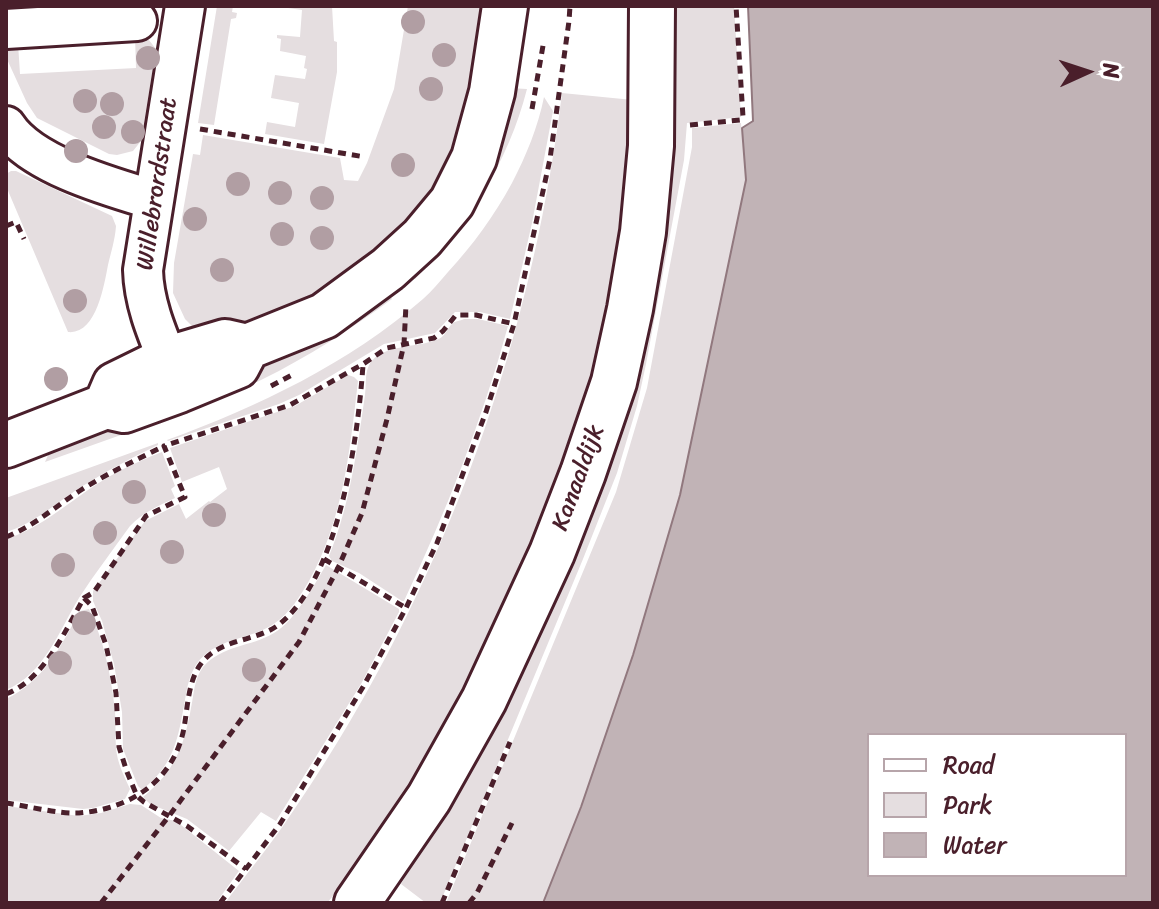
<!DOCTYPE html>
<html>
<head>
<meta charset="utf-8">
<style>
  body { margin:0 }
  #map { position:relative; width:1159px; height:909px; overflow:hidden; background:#fff; font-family:Sriracha,sans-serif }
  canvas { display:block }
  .frame { position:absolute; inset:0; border:8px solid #4a1f2b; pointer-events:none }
  .legend { position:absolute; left:867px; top:733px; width:260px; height:144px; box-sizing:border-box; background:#fff; border:2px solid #b7a5aa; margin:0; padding:10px 14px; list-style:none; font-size:24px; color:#4a1f2b }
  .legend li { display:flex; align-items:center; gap:16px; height:40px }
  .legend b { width:40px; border:2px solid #b7a5aa }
  .north { position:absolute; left:1047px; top:32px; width:80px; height:80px; -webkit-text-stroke:6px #fff; paint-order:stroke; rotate:87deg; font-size:22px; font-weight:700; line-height:32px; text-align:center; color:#4a1f2b }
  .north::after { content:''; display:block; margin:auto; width:28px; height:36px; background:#4a1f2b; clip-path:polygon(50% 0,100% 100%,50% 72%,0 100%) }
</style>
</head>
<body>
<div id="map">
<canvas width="1159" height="909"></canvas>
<div class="frame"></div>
<ul class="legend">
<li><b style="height:10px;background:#fff"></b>Road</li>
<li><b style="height:22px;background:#e5dee0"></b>Park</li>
<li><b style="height:22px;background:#c1b3b6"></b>Water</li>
</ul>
<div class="north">N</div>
</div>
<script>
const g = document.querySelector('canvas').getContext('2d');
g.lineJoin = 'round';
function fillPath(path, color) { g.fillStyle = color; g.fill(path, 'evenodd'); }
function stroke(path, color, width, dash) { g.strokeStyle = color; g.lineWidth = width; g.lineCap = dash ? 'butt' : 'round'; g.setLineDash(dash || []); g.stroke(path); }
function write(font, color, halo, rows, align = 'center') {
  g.font = font + ' Sriracha,sans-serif'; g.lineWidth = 8; g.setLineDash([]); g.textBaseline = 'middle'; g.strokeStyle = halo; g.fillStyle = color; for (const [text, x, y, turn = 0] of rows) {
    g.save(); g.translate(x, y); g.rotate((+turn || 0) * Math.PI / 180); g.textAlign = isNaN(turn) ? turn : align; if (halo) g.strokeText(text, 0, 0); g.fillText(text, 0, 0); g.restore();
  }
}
fillPath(new Path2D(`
  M217 6H233L232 12 237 13 236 18 231 19 214 125 198 123Z
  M288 6H332L334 41 337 42V72L324 144 265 134 267 122 295 127 299 103 271 98 275 75 305 79 307 69 304 68 306 56 280 51 281 39 277 38V35L300 37 302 10 288 8Z
  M408 6H485L475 77 463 122 450 158 435 188 403 227 339 283 287 311 204 338 185 319 173 293 174 263 193 154 200 155 203 135 340 158 344 180 358 181 367 163 394 89Z
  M671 6H734L741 117 687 123 684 160 646 364 637 406 617 473 583 559 440 903H426L401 884 451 800 544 616Z
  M145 35 156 49 141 141 133 151 117 155 109 154 37 118 27 103 6 57V45L18 43 20 74 136 68 135 36Z
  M509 88 527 89C508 163 468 225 415 279L411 274Z
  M562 93 633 100C628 168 624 237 610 305 592 383 569 462 537 536 525 564 512 591 499 619 453 718 399 820 327 903H225C244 877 265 852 283 826 435 608 530 356 562 93Z
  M544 97 553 111 532 223 510 319 480 312H455L435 333 384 344 299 395 279 404 168 441 167 440C258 407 349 363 423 299 432 291 440 281 448 272 473 245 494 216 512 183 526 156 538 127 544 97Z
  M741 123 746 180 680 495 633 655 581 807 543 903H446L616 492 647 388 692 147V128Z
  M11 171H16L112 216 116 226C115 240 111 252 108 265 104 286 96 335 68 332L6 186V174Z
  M389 294 392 299C351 329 308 357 261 380 241 390 220 398 199 407L191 404Z
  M464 319H478L508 326C482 421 446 512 404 601H402L359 573 332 561 329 556C350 505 357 450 365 395 367 381 363 366 377 356 394 345 417 347 436 340 446 337 446 329 453 323 454 322 462 320 464 319Z
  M348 375 354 377 358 381C350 449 343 520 309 581 300 596 290 613 275 623 250 641 214 637 196 665 189 676 187 688 185 700 178 738 175 764 142 790L138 786 123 749 122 712 114 664 102 621 93 601V591L145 521 179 504 186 519 209 501 210 502 227 489 219 467 182 482 170 448 295 406Z
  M179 413 177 415 45 462 54 442 86 431Z
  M158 443V445C131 458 107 471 81 487 56 503 35 523 6 532V498Z
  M162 452 175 486 171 489 175 498C158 506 144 512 130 526 113 550 95 573 79 598 59 631 44 674 6 690V539C36 530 62 508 88 490 111 474 136 462 162 452Z
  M326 565 399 609V612L361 684 276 821 261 812 229 851 187 819 150 804 143 797C174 772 184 747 191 708 194 694 194 679 203 667 222 645 251 647 274 633 295 621 314 585 326 565Z
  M89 609C104 641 111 675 115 711 116 723 115 735 116 748 117 762 124 776 130 789L125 799 93 808 83 809 6 800V699C44 681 61 646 80 611Z
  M130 804 141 805 161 818 176 821 239 871 216 903H6V806L79 816 101 813Z`), '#e5dee0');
const water = new Path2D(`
  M748 6H1153V903H543L581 807 633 655 680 495 746 180 742 128 753 121ZM869 735H1125V875H869Z`);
fillPath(water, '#c1b3b6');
stroke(water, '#91787e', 2);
const minor = new Path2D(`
  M6 29 137 21
  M6 126C31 165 111 187 154 200
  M178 386C164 348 144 311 143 270L185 6`);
const tertiary = new Path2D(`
  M106 406 115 385 168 359 225 342 247 347 324 316 388 269 422 238 452 202 474 158 492 92 505 6
  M6 445 106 406 124 410 179 390 237 366 247 347`);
const secondary = new Path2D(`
  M357 903 429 798 484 700 552 553 583 473 614 382 630 309 643 232 651 146 652 6`);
stroke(minor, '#4a1f2b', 44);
stroke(tertiary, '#4a1f2b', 50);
stroke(secondary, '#4a1f2b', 50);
stroke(new Path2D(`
  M532 109 544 40
  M690 125 740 120 743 117 736 6
  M200 129 365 157
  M6 226 16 222 24 239
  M271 386 294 374
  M6 537C34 526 56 506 81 490 108 473 136 460 164 446
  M324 559 406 608
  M84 598 92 606 106 645 116 693 119 747 127 772 137 796 144 802 187 826 246 869
  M6 694C45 679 64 632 84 598L94 592 146 516 185 497 164 446 290 405 363 364 387 348 434 338 443 331 456 315H476L514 324
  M6 803C28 806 57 814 79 813 130 809 174 781 184 728 188 706 188 676 205 659 224 639 255 641 277 626 339 580 358 438 363 365
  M101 903 169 816 299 642 338 568 362 513 387 419 404 344 406 305
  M220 903 280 824 363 687 406 608 437 543 486 412 514 324 550 159 569 21 570 6
  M442 903 510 742
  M469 903 477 893 512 823`), '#4a1f2b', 5, [8, 6]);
stroke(minor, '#fff', 38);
stroke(tertiary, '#fff', 44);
stroke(secondary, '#fff', 44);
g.fillStyle = '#b19ea3';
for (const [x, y] of [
  [413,22],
  [444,55],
  [148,58],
  [431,89],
  [85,101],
  [112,104],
  [104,127],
  [133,132],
  [76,151],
  [403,165],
  [238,184],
  [280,193],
  [322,198],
  [195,219],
  [282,234],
  [322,238],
  [222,270],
  [75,301],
  [56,379],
  [134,492],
  [214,515],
  [105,533],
  [172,552],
  [63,565],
  [84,623],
  [60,663],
  [254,670]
]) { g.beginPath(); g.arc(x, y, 12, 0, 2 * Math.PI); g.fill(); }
write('24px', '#4a1f2b', '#fff', [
  ["Willebrordstraat",158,184,-82],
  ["Kanaaldijk",579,478,-70]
]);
</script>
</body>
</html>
